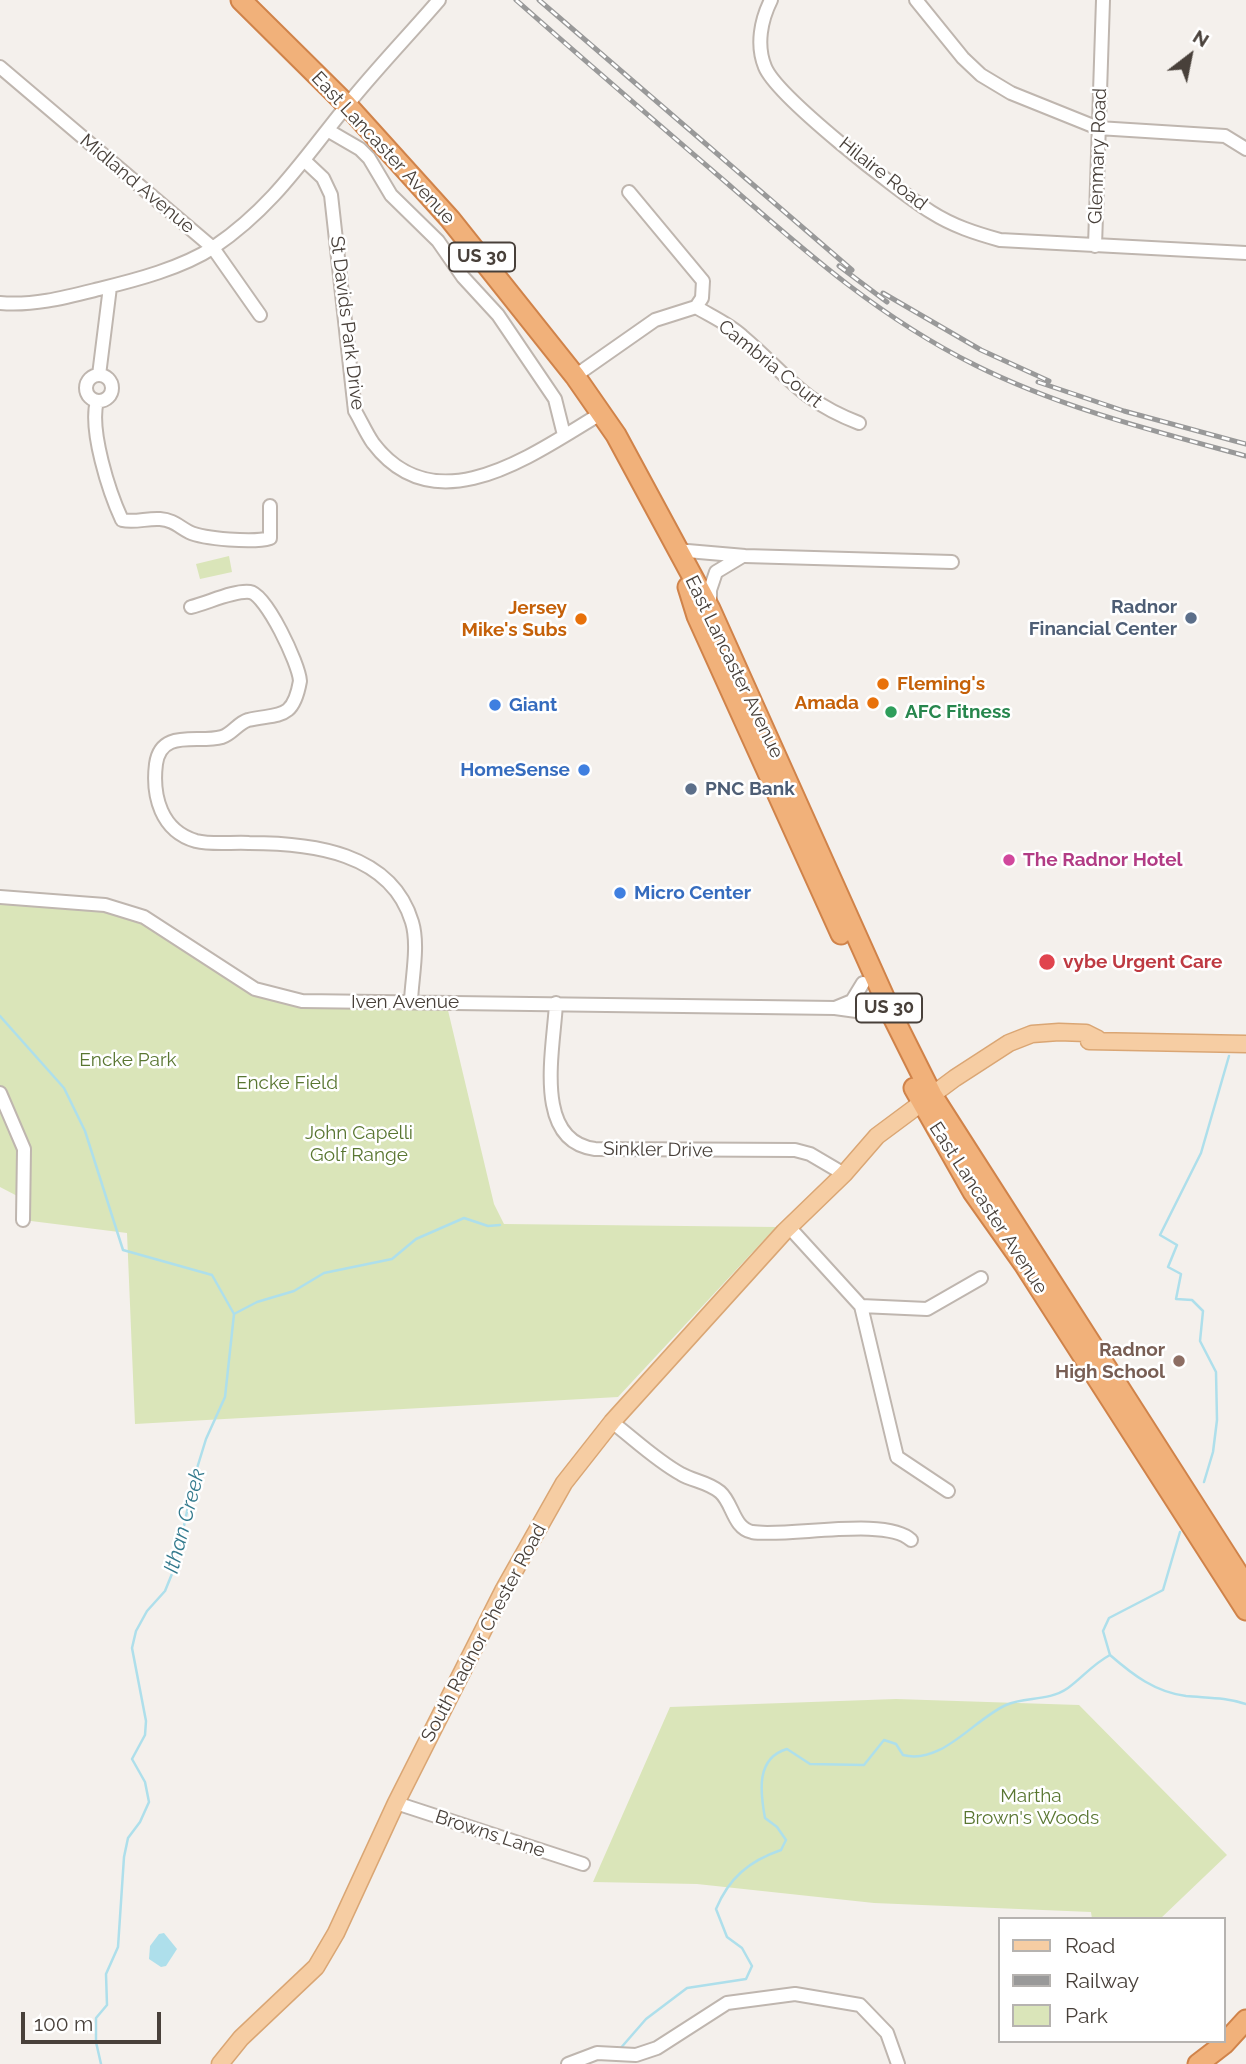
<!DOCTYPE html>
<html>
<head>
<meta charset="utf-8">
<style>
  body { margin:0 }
  #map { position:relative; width:1246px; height:2064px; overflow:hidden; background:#f4f0ec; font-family:Raleway,sans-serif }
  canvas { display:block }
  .legend { position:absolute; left:998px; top:1917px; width:228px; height:126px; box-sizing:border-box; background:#fff; border:2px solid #b6b3b0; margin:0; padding:9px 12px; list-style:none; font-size:21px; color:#48403a }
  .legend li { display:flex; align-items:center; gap:14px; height:35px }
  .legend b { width:35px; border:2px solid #b6b3b0 }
  .north { position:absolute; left:1155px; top:21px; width:70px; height:70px; -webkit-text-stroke:5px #fff; paint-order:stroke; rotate:32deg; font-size:19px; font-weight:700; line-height:28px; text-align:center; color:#48403a }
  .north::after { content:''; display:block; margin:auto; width:24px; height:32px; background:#48403a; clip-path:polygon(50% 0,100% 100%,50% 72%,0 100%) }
  .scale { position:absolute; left:21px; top:2012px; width:140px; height:32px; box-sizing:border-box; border:4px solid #48403a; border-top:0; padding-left:9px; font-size:21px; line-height:24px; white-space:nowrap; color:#48403a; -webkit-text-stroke:5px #fff; paint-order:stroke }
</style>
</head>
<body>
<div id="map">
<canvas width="1246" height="2064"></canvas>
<ul class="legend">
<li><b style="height:9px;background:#f6cda3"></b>Road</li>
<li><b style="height:9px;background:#999"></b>Railway</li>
<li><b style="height:19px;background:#dae5b9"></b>Park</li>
</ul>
<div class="north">N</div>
<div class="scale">100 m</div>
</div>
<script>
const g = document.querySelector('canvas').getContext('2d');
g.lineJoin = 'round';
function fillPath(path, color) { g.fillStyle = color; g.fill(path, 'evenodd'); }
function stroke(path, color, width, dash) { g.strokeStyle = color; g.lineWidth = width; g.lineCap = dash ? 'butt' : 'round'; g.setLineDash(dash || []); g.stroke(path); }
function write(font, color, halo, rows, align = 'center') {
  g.font = font + ' Raleway,sans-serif'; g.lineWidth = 5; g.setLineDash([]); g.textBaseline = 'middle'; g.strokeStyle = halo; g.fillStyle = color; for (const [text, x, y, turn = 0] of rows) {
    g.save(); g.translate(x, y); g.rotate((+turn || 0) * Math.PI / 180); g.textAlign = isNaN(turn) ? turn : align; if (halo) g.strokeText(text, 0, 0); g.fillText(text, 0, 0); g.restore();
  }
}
fillPath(new Path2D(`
  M229 556 232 572 200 579 196 564Z
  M0 897 105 905 144 917 255 989 302 1001 446 1002 494 1204 504 1224 776 1227 618 1397 135 1424 127 1233 23 1220V1199L0 1187Z
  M896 1699 1079 1705 1227 1855 1160 1919H1092L1091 1912 874 1903 697 1884 593 1882 670 1707Z`), '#dae5b9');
fillPath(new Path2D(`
  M164 1933 177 1949 166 1966 161 1967 149 1959 150 1946 159 1934Z`), '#aedfeb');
stroke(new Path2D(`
  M0 1016 64 1088 85 1131 123 1250 212 1275 234 1314 225 1397 206 1439 194 1478 176 1564 165 1591 147 1611 136 1631 132 1648 146 1721 145 1735 132 1759 145 1782 149 1802 140 1822 128 1838 124 1857 118 1947 106 1974 107 2005 96 2018V2042L101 2064
  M234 1314 257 1302 294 1291 324 1273 392 1259 416 1239 464 1218 488 1226 500 1225
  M1204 1482 1213 1452 1217 1420 1216 1372 1200 1341 1203 1311 1192 1300 1176 1299 1181 1274 1168 1267 1177 1245 1160 1235 1201 1153 1229 1056
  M1110 1655 1103 1631 1109 1618 1163 1590 1180 1532
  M1110 1655C1133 1675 1155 1692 1186 1696 1208 1698 1225 1697 1246 1704
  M619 2050 646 2019 687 1988 746 1979 752 1966 742 1948 727 1937 716 1909C729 1878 749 1861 781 1850L786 1840 777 1827 765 1818C760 1791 756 1758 787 1749L810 1764 864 1765 884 1740 896 1744 903 1755C942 1765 973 1720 1006 1705 1025 1696 1048 1702 1068 1688 1083 1677 1093 1664 1110 1655`), '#aedfeb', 2.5);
const minor = new Path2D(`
  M771 0C761 20 756 45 765 67 777 97 899 192 931 212 953 226 975 233 1000 240L1246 253
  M916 0 963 58 981 75 1011 93 1098 128 1225 136 1246 149
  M0 67 213 248 260 315
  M329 131 360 149 369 158 391 195 438 241 463 277 498 315 555 399 564 435
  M306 162 323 178 331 195 355 411C361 421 366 433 373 443 437 528 537 451 602 413
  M629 192 703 281 702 298 696 307
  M1095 246 1103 0
  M0 303C34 306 67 297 99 289 136 280 182 268 214 247 273 207 304 158 348 104 377 68 409 35 439 0
  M86 388a13 13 0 1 1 26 0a13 13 0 1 1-26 0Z
  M99 375 110 287
  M575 376 655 320 696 307C711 316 729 324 742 336 787 374 799 400 859 423
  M97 401C89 430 109 492 122 520 135 523 147 518 160 519 173 520 178 526 189 532 204 539 254 543 270 538V506
  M676 550 745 556 952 562
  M710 604V590L716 572 741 557
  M191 607C208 603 234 590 250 592 266 594 299 664 300 681 293 721 279 713 248 720 238 723 232 734 222 737 198 744 161 728 156 764 152 796 161 831 196 841 212 845 233 842 249 843 311 843 391 852 412 922 419 945 412 977 411 1001
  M0 897 105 905 144 917 255 989 302 1001 835 1008 878 1014
  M556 1003C554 1048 532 1141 595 1149L795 1150 810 1154 844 1174
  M835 1008 852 1001 863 983
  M0 1093 24 1149 23 1220
  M789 1227 861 1306 927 1309 981 1278
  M861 1306 897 1457 948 1491
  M612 1422C634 1439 657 1461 681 1474 693 1481 708 1482 720 1492 733 1503 733 1528 752 1532 786 1538 886 1516 911 1540
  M396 1803 583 1864
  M568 2064 597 2053 636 2055 657 2048 727 2003 795 1994 860 2005 887 2033 898 2064`);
const major = new Path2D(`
  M1089 1041 1246 1044
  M220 2064 241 2038 316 1967 336 1933 396 1803 503 1591 564 1483 612 1422 784 1232 844 1174 877 1136 955 1078 1009 1043 1032 1034 1059 1032 1086 1033 1098 1039`);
const highway = new Path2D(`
  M241 0 347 105 450 219 575 376 616 435 710 609 893 1017 932 1095 1246 1586
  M688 587 697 616 841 934
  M914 1088 973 1192 1024 1264 1246 1610
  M1198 2064 1224 2044 1246 2020`);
stroke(minor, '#bfb6af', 16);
stroke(major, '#daa674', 19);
stroke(highway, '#d0834a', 23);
stroke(minor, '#fff', 12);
stroke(major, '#f6cda3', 16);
stroke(highway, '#f1b17a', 19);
const rail = new Path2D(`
  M516 0C586 62 657 123 728 184 808 254 879 317 975 365 1061 408 1154 431 1246 456
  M539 0 852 270
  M839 266 887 302
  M883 293 981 350 1049 381
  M1038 382 1124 411 1246 444`);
stroke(rail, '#999', 5);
stroke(rail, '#fff', 2.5, [8]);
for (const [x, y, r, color] of [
  [1191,618,7,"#5c6f8a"],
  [581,619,7,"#e8710a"],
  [883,684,7,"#e8710a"],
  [873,703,7,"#e8710a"],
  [495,705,7,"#3f7fe0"],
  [891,712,7,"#2e9e5b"],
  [584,770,7,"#3f7fe0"],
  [691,789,7,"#5c6f8a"],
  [1009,860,7,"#d1479c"],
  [620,893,7,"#3f7fe0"],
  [1047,962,9,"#e0444e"],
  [1179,1361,7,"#8d6e63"]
]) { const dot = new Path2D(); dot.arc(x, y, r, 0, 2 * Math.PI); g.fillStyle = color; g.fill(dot); stroke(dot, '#fff', 2.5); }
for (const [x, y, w] of [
  [482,257,66],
  [889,1008,66]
]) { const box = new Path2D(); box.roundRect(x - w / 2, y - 14.5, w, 29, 5); g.fillStyle = '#fff'; g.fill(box); stroke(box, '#48403a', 2); }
write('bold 18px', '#48403a', null, [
  ["US 30",482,257],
  ["US 30",889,1008]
]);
write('19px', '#48403a', '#fff', [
  ["East Lancaster Avenue",383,148,47],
  ["Glenmary Road",1098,156,-88],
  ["Hilaire Road",883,174,38],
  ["Midland Avenue",137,184,40],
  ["St Davids Park Drive",347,323,83],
  ["Cambria Court",770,364,39],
  ["East Lancaster Avenue",734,667,64],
  ["Iven Avenue",405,1002],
  ["Sinkler Drive",658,1150,1],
  ["East Lancaster Avenue",988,1208,57],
  ["South Radnor Chester Road",484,1633,-62],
  ["Browns Lane",490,1834,18]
]);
write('bold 19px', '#4e5e75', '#fff', [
  ["Radnor",1177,607],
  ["Financial Center",1177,629],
  ["PNC Bank",705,789,"left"]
], 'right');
write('bold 19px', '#c56008', '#fff', [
  ["Jersey",567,608],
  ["Mike's Subs",567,630],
  ["Fleming's",897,684,"left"],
  ["Amada",859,703]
], 'right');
write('bold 19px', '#366cbe', '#fff', [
  ["Giant",509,705],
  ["HomeSense",570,770,"right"],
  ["Micro Center",634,893]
], 'left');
write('bold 19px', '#27864d', '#fff', [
  ["AFC Fitness",905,712]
], 'left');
write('bold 19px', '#b23c85', '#fff', [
  ["The Radnor Hotel",1023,860]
], 'left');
write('bold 19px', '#be3a42', '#fff', [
  ["vybe Urgent Care",1063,962]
], 'left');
write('19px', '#597631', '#fff', [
  ["Encke Park",128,1060],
  ["Encke Field",287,1083],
  ["John Capelli",359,1133],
  ["Golf Range",359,1155],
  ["Martha",1031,1796],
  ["Brown's Woods",1031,1818]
]);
write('bold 19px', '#785e54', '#fff', [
  ["Radnor",1165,1350],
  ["High School",1165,1372]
], 'right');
write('italic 21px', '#337a8d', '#fff', [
  ["Ithan Creek",185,1521,-75]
]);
</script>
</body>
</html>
